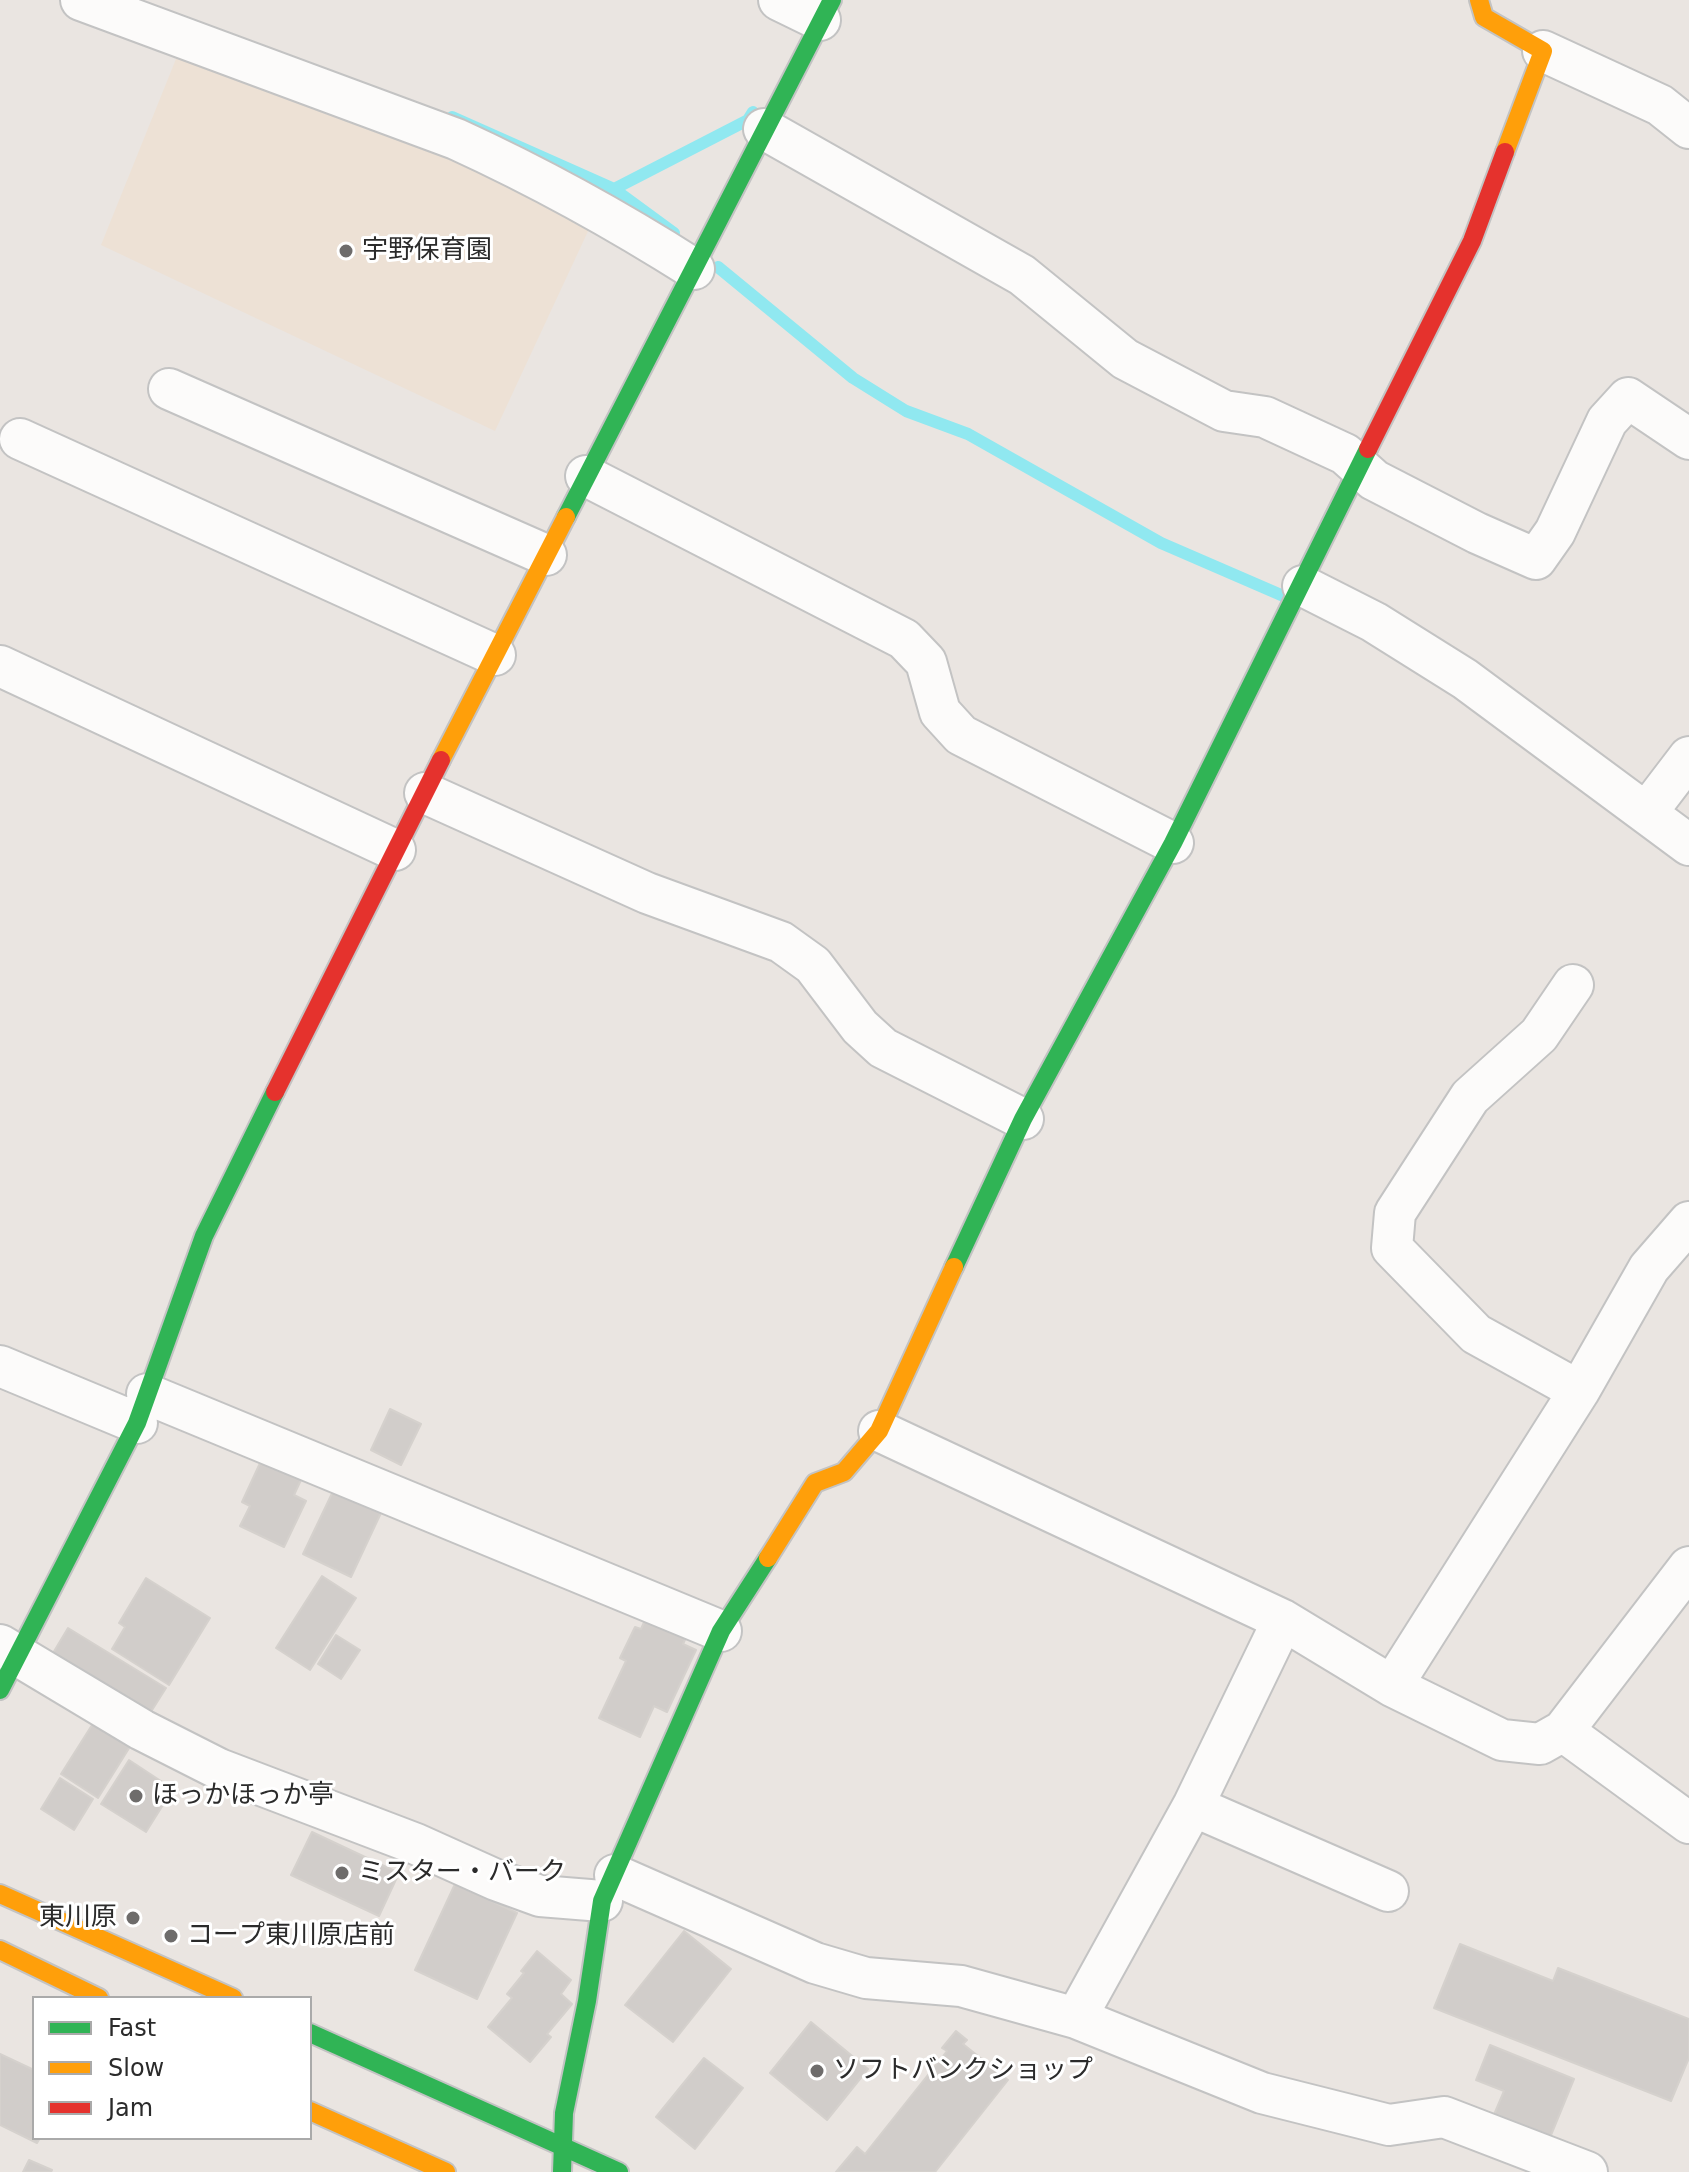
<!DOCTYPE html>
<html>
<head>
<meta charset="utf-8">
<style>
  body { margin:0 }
  #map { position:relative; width:1689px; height:2172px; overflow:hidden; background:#eae5e1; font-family:"DejaVu Sans",sans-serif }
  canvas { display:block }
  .legend { position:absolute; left:32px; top:1996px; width:280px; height:144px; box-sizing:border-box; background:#fff; border:2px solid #aaa; margin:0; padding:10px 14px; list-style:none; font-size:24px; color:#2b2b2b }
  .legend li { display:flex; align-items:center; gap:16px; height:40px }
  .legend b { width:40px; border:2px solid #aaa }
</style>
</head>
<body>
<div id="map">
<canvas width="1689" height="2172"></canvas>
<ul class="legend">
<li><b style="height:10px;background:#30b455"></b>Fast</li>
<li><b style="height:10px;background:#ff9f0a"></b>Slow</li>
<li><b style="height:10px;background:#e5322d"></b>Jam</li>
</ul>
</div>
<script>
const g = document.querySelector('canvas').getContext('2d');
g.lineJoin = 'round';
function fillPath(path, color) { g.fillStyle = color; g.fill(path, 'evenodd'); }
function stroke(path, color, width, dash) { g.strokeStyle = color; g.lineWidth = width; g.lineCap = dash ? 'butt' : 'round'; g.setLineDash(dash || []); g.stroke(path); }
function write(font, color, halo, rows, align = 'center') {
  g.font = font + ' "DejaVu Sans","Noto Sans JP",sans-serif'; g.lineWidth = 6; g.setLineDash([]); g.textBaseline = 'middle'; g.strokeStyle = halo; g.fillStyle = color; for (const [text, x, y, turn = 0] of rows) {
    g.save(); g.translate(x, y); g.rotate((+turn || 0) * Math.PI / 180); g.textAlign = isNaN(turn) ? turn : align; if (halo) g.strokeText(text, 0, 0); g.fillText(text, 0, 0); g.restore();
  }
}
fillPath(new Path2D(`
  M178 54 473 167 590 227 495 431 101 245Z`), '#ede1d5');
stroke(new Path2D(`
  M452 117 614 189 748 120 753 112
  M614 189 674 233
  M718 267 853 378 906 411 968 434 1161 543 1288 598`), '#90e8f0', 12);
const building = new Path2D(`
  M390 1409 421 1424 401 1465 371 1450Z
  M267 1448 307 1467 294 1495 306 1501 284 1547 240 1526 250 1506 242 1502Z
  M336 1485 388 1498 351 1577 303 1554Z
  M322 1576 356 1598 310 1670 276 1648Z
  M146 1578 210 1618 169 1685 112 1649 125 1627 119 1623Z
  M649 1611 690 1629 683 1644 696 1650 667 1712 654 1706 640 1737 599 1718 626 1661 620 1658 635 1627 641 1629Z
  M68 1628 166 1688 147 1718 50 1658Z
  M336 1635 360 1650 341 1679 318 1664Z
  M99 1714 136 1737 98 1798 61 1774Z
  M129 1760 173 1789 146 1832 101 1804Z
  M60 1778 93 1799 74 1830 41 1809Z
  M312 1832 399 1873 379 1916 291 1875Z
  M455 1884 517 1913 477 1999 415 1970Z
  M684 1931 731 1969 673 2042 625 2005Z
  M1460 1944 1553 1981 1558 1968 1689 2019V2058L1671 2101 1434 2008Z
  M537 1951 571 1980 561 1994 572 2004 547 2034 551 2037 530 2062 488 2027 512 1998 507 1994 524 1973 521 1971Z
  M811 2022 868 2069 827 2120 770 2073Z
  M956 2031 967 2040 963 2044 1008 2080 935 2172H836L857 2147 865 2154 947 2051 942 2048Z
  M1490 2045 1574 2079 1549 2140 1493 2117 1504 2091 1476 2080Z
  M0 2054 34 2070V2138H40L37 2143 0 2125Z
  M704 2058 743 2088 695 2149 656 2117Z
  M29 2160 52 2170 51 2172H23Z`);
fillPath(building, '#d1cdca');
stroke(building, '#d5d1cd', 2);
const street = new Path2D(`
  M81 0 456 139C539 177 617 220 694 269
  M779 0 820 20
  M1543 51 1660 105 1689 128
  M764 129 1022 275 1125 359 1224 411 1265 417 1345 454 1374 480 1477 533 1536 559 1555 532 1607 421 1628 398 1689 439
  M169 389 546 555
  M20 439 495 655
  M586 476 904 639 926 662 940 712 961 735 1173 843
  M1303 586 1374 622 1465 679 1689 845
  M0 666 395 850
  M425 793 647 893 781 942 813 965 860 1027 883 1048 1023 1119
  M1647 812 1689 757
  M1573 985 1539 1035 1470 1097 1395 1213 1392 1248 1476 1334 1579 1391
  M0 1366 137 1423
  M147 1394 721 1631
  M879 1431 1283 1620 1392 1686 1579 1391 1649 1268 1689 1222
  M0 1645 142 1730 219 1769 416 1844 496 1880 540 1896 602 1901
  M1392 1686 1502 1740 1540 1744 1563 1731 1689 1567
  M1563 1731 1689 1823
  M1193 1806 1388 1891
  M615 1875 815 1963 866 1978 961 1986 1076 2018 1262 2093 1389 2125 1444 2117 1587 2172
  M1076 2018 1193 1806 1283 1620`);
const fast = new Path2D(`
  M566 517 832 0
  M954 1267 1023 1119 1173 843 1368 449
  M0 1690 137 1423 204 1236 275 1092
  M310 2033 619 2172
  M562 2172 564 2113 587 2001 602 1901 721 1631 768 1558`);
const slow = new Path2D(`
  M1479 0 1484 17 1543 51 1505 152
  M441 760 566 517
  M768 1558 815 1483 844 1472 879 1431 954 1267
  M0 1894 233 1998
  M0 1950 99 1998
  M310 2111 446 2172`);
const jam = new Path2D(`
  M1368 449 1472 241 1505 152
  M275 1092 441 760`);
stroke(street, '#c3c3c3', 44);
stroke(fast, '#c3c3c3', 22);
stroke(slow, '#c3c3c3', 22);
stroke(jam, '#c3c3c3', 22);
stroke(street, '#fcfbfa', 40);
stroke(fast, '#30b455', 18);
stroke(slow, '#ff9f0a', 18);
stroke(jam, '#e5322d', 18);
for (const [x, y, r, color] of [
  [346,251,8,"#6e6c6b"],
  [136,1796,8,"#6e6c6b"],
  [342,1873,8,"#6e6c6b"],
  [133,1918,8,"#6e6c6b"],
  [171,1936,8,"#6e6c6b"],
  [817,2071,8,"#6e6c6b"]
]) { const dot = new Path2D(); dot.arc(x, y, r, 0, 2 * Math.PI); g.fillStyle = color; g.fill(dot); stroke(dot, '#fff', 3); }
write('26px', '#2b2b2b', '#fff', [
  ["宇野保育園",362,251],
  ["ほっかほっか亭",152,1796],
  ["ミスター・バーク",358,1873],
  ["東川原",117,1918,"right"],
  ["コープ東川原店前",187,1936],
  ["ソフトバンクショップ",833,2071]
], 'left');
</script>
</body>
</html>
